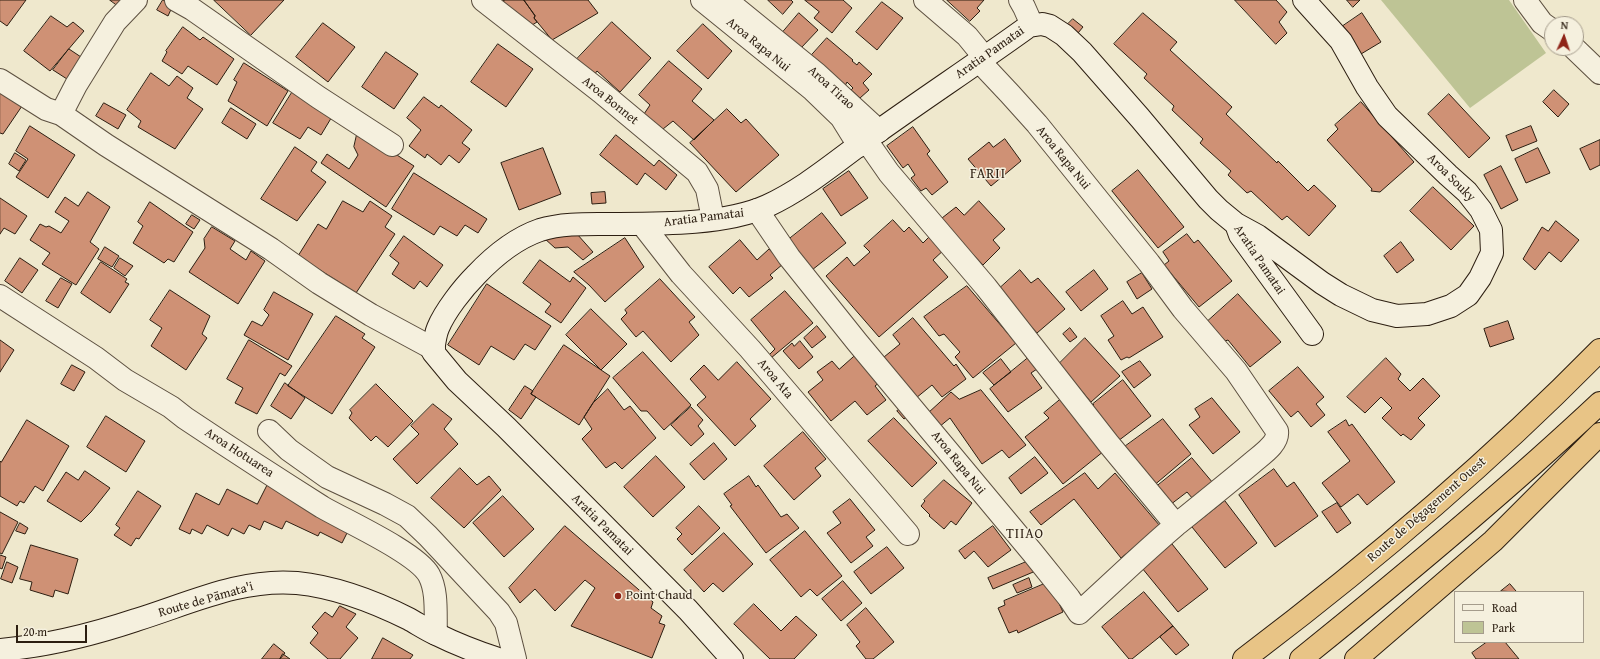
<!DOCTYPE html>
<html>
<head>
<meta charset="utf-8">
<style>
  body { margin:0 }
  #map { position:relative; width:1600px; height:659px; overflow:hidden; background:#efe8cd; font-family:"Gentium Book Plus",serif }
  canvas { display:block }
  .legend { position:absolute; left:1454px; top:591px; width:130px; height:52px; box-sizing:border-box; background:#f5f0de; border:1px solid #a59c8c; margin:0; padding:5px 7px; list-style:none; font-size:12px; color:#2c1e11 }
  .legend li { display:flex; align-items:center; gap:8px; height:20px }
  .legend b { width:20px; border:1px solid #a59c8c }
  .north { position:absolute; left:1544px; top:16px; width:40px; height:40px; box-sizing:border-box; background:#f5f0de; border:1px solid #a59c8c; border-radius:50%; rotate:3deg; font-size:11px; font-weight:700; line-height:16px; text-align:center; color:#2c1e11 }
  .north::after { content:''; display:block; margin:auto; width:14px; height:18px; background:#8f2418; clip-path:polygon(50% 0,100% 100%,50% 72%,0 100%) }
  .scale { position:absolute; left:16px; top:625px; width:71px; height:18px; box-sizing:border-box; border:2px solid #2c1e11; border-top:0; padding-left:5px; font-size:12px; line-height:14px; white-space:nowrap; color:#2c1e11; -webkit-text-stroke:3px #f5f0de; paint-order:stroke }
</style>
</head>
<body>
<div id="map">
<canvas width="1600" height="659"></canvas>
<ul class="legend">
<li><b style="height:5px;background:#f5f0de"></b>Road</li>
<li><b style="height:11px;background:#bec495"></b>Park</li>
</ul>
<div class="north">N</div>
<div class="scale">20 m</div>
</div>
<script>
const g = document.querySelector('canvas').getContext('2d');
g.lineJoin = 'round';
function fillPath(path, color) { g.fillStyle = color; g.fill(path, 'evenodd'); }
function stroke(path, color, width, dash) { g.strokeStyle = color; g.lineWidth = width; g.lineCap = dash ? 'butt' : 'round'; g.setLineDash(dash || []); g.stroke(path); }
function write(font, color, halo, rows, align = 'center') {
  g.font = font + ' "Gentium Book Plus",serif'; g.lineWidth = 3; g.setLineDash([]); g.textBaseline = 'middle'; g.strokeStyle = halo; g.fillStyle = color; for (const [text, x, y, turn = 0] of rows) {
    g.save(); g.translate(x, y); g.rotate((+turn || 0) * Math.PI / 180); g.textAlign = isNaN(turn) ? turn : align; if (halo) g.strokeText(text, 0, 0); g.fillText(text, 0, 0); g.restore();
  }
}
fillPath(new Path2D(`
  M1381 0H1509L1546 53 1470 108Z`), '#bec495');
const building = new Path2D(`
  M0 0H26L7 26 0 21Z
  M110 0H121L117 5Z
  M163 0 173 5 168 16 157 10Z
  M214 0H284L251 35Z
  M503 0H524L535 16 534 18 537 22 529 27 499 4 504 1Z
  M524 0H588L598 13 552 40 534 18 535 16Z
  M768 0H791L793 2 783 14Z
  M805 0H843L852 8 832 33 814 18 819 12Z
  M947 0H984L977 8 980 11 970 21Z
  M1235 0H1276L1287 12 1279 22 1287 33 1276 44Z
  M1347 0H1360L1353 7Z
  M882 2 903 18 877 50 856 32Z
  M799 13 818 30 801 48 783 32Z
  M1143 13 1177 42 1170 50 1232 107 1226 114 1277 163 1278 161 1308 191 1314 185 1336 206 1309 236 1287 216 1282 220 1251 191 1247 193 1228 175 1231 171 1200 143 1203 139 1172 110 1174 106 1144 78 1147 74 1114 44Z
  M1362 13 1381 42 1361 54 1343 26Z
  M51 16 67 27 73 22 84 31 50 71 24 51Z
  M1073 19 1083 27 1078 33 1068 24Z
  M612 22 651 58 620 92 597 71 594 75 577 59Z
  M323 23 355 47 328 82 296 57Z
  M703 24 732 51 708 79 677 51Z
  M183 27 200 40 203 37 234 59 217 85 188 66 182 74 162 61 167 52 166 51Z
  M827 38 853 60 852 61 857 65 859 62 872 74 863 83 869 90 860 98 851 90 853 88 847 82 845 86 810 57Z
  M498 44 533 69 506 107 471 82Z
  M69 49 81 57 67 79 53 70Z
  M386 52 418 74 394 109 362 87Z
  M669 61 702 89 692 101 714 120 694 140 673 121 663 129 644 114 650 105 639 95Z
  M244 63 288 91 267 126 228 101 237 82 234 80Z
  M151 73 169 86 177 76 193 88 187 98 203 109 175 149 138 127 141 121 127 110Z
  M1554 90 1569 104 1558 117 1543 102Z
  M293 91 333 115 321 135 308 127 300 139 273 123Z
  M0 92 22 106 3 134 0 133Z
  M1449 94 1490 138 1469 158 1428 114Z
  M424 97 439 108 441 105 472 130 462 143 470 149 459 163 449 155 441 165 427 154 425 158 409 146 421 130 407 118Z
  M1361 102 1414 162 1380 192 1371 191 1372 189 1327 140 1338 129 1335 125Z
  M104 103 126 115 118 129 96 116Z
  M231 108 256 124 247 139 222 123Z
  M727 109 741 123 746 119 779 155 736 192 690 143Z
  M30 126 75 155 48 198 16 177 28 159 16 151Z
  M1531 126 1537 141 1512 151 1506 136Z
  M913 127 930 151 927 154 948 182 932 195 926 188 921 191 911 178 915 175 908 164 903 168 887 146Z
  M358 130 414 166 386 207 321 163 327 154 349 169 358 155 354 147Z
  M616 135 654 166 659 160 677 175 666 190 645 173 637 185 600 155Z
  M1005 139 1021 161 991 186 968 159 989 142 993 147Z
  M1600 140V165L1590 170 1580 149Z
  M295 147 317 162 311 171 326 182 297 221 261 199Z
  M543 148 561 194 519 210 501 163Z
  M1538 148 1550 173 1526 183 1515 159Z
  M15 153 26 160 19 171 9 164Z
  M1501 166 1518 200 1501 209 1484 175Z
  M1138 170 1184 227 1158 248 1112 191Z
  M849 171 868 198 841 216 823 189Z
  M414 173 487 219 478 233 465 225 457 236 440 226 434 235 392 209Z
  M1433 187 1474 226 1451 250 1410 211Z
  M88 192 110 207 90 242 99 249 76 285 42 264 50 253 30 240 40 224 46 227 49 226 61 233 69 221 55 212 65 197 78 206Z
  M605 192 606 203 592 204 591 193Z
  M0 198 27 216 15 234 4 228 0 234Z
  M343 201 363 212 370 201 392 216 385 227 395 234 356 293 298 256 318 224 326 229Z
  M979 201 1005 229 993 240 1000 248 983 265 949 229 942 218 956 207 964 215Z
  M150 202 193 232 174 262 168 259 164 263 133 243 143 226 138 222Z
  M822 213 846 243 812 270 788 240Z
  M192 215 200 220 194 229 186 224Z
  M893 220 904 232 909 227 923 243 933 233 946 248 933 260 948 277 879 337 826 276 847 257 854 266 870 252 864 246Z
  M1556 221 1579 240 1561 262 1549 252 1535 270 1523 259 1542 227 1548 231Z
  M212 227 235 241 230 249 246 260 251 251 265 261 238 304 189 272 205 248 204 239Z
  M577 234 593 252 583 260 568 247 555 248 544 238Z
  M1187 234 1194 243 1198 240 1232 281 1199 307 1164 265 1169 261 1163 252Z
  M404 236 443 265 427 287 420 281 414 289 392 274 399 263 390 256Z
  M625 238 644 267 605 302 589 285 574 272Z
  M740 240 757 260 769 249 783 264 770 275 773 278 749 297 740 287 733 294 709 267Z
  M1401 242 1414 260 1397 273 1384 256Z
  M105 247 119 256 112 267 98 259Z
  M20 258 38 270 22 293 5 281Z
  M120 258 133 266 125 276 114 268Z
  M540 260 570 282 573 277 586 288 561 323 545 312 551 304 523 283Z
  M101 262 127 279 125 282 129 284 110 313 81 293Z
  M1020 270 1031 283 1038 278 1065 309 1037 333 1009 302 1000 288Z
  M1094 270 1108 289 1081 311 1066 292Z
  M1142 273 1152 289 1137 299 1127 282Z
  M61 278 72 284 58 308 46 301Z
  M660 279 695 317 689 322 699 335 671 362 643 331 636 337 621 319 627 313 625 310Z
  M487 284 551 326 535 350 525 344 514 360 491 346 479 365 448 345Z
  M967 286 1016 343 973 378 955 357 960 352 944 334 939 336 924 317Z
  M170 290 210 316 202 334 207 338 186 370 151 346 162 328 150 320Z
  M785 291 813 323 771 358 769 355 775 349 751 320Z
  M274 292 313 314 288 360 244 335 252 321 262 326 269 315 264 310Z
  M1238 294 1281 342 1250 367 1228 340 1225 341 1208 321Z
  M1123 301 1132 314 1143 307 1163 337 1129 358 1127 357 1121 360 1108 340 1114 336 1101 316Z
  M591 309 627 344 601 370 566 335Z
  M336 316 365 334 362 338 375 347 332 414 288 386Z
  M913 318 954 366 956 364 966 379 942 397 932 385 916 398 884 357 900 344 893 335Z
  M1508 321 1514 339 1490 347 1484 329Z
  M817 326 826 337 812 348 804 338Z
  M1070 328 1077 337 1070 342 1063 334Z
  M1085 338 1120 376 1091 402 1059 364Z
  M0 340 14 350 0 372Z
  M249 340 292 366 285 376 280 373 257 414 235 403 243 388 227 379Z
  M800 341 813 357 799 369 783 351 792 343 794 346Z
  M564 345 610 376 579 425 531 394Z
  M643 352 691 405 664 430 647 411H641L613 378Z
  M857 354 880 382 875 386 886 400 867 415 855 401 831 421 808 392 823 380 817 372 832 361 839 369Z
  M1028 358 1037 369 1031 373 1042 388 1008 412 990 389Z
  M1386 358 1401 374 1398 379 1410 391 1423 378 1440 396 1418 418 1425 425 1411 440 1403 434 1401 436 1382 418 1392 408 1381 397 1365 413 1347 397Z
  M1001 359 1011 372 994 385 983 373Z
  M1140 361 1151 375 1134 388 1122 372Z
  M737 362 771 399 750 419 756 426 735 446 697 405 706 397 690 379 704 365 718 380Z
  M72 365 85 372 74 391 61 384Z
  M1298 367 1324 397 1316 404 1325 415 1311 427 1298 411 1291 417 1269 391Z
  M1123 380 1151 416 1118 441 1090 409 1094 405 1093 404Z
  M285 383 305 398 291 419 271 406Z
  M376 384 413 421 388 447 376 436 371 441 349 418 352 413 350 410Z
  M525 386 533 391 531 394 536 397 521 419 509 410Z
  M608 389 624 410 630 406 656 438 622 469 615 462 606 468 582 439 592 429 584 417 593 403Z
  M981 390 1026 445 1009 458 1002 450 982 464 950 418 939 427 928 413 951 392 959 399Z
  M1212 398 1240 432 1213 454 1189 425 1200 417 1195 409Z
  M1061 399 1104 451 1063 484 1025 437 1049 418 1044 413Z
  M433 404 452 419 444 429 458 444 417 484 393 459 419 434 411 426Z
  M691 407 703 420 698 426 704 434 691 446 671 425Z
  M902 408 908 416 904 419 897 411Z
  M106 416 145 441 126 472 87 447Z
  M894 418 937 463 912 487 868 441Z
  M1163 419 1191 454 1152 487 1123 448Z
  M27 420 69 446 43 491 35 486 24 503 20 501 17 506 0 496V461L1 462Z
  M1346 420 1349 426 1352 424 1395 482 1367 505 1358 494 1341 507 1322 483 1350 461 1328 432Z
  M803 432 826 459 815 468 821 476 794 500 764 466Z
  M714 443 727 459 704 480 690 464Z
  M656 456 685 487 653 517 624 487Z
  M1035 457 1048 473 1021 494 1009 478Z
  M1192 458 1213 483 1193 499 1187 492 1166 508 1151 491Z
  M460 468 477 485 489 476 501 490 464 528 431 498Z
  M1274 469 1287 487 1294 482 1318 516 1275 547 1239 495Z
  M85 471 110 488 91 512 81 522 47 501 66 472 78 480Z
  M1085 473 1098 489 1115 473 1160 526 1121 558 1074 499 1041 525 1030 512Z
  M749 476 756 487 758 485 781 517 787 514 799 528 766 553 730 506 732 505 724 494Z
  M944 480 972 503 956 525 951 521 944 529 929 516 930 515 921 506 925 501 924 500Z
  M268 484 348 531 342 543 320 532 318 536 286 521 282 529 264 521 260 530 249 525 244 534 232 528 228 536 207 525 202 534 192 529 190 534 179 529 196 493 219 505 227 489 257 504Z
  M138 491 161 506 139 539 136 538 131 546 114 535 120 528 116 525Z
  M503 496 534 529 504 557 473 523Z
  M850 499 875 530 866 537 873 546 851 563 827 533 841 523 833 512Z
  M1225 501 1257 543 1225 568 1192 527Z
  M1337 503 1351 523 1337 533 1322 512Z
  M699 506 720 528 692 555 677 539 682 534 676 528Z
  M0 512 18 522 2 554 0 553Z
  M20 523 28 528 25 534 16 531Z
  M565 526 653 602 651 608 662 616 659 623 665 625 652 658 571 626 595 588 585 580 555 611 535 589 520 603 509 588Z
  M993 526 1011 550 988 567 974 551 965 559 959 551Z
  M805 531 842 576 817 596 810 589 801 597 770 560Z
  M724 533 753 564 723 592 713 583 704 592 684 570Z
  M1172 544 1208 589 1178 612 1142 568Z
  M31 545 78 559 68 594 55 590 53 597 30 590 32 582 20 579Z
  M887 547 904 568 871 594 854 572Z
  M0 555 6 557 2 569 0 568Z
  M1031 560 1038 570 993 589 988 578Z
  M7 562 18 567 12 583 1 579Z
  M1029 578 1032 587 1017 593 1013 585Z
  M843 581 862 603 841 621 822 599Z
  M1049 582 1063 612 1018 633 1017 630 1009 633 998 608 1005 605 1004 601Z
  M1510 584 1516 591 1515 592 1501 591Z
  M1144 592 1173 626 1132 659H1129L1102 627Z
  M754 604 781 631 796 616 817 635 794 659H770L734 624Z
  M340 606 356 614 346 627 358 638 340 659H328L310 643 318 633 312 627 325 612 332 617Z
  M866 608 894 642 873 659H866L856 646 860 642 847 625Z
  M1173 626 1189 645 1176 655 1160 637Z
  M383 638 413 655 410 659H372Z
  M1487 642H1505L1519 659H1476L1472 653Z
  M274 644 285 653 280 659H262Z
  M283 654 290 659H280Z`);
fillPath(building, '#cf9175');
stroke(building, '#2c1e11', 1);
const street = new Path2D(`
  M136 0 115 22 76 85 61 114 106 145 271 249 319 283 371 315 434 349
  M176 0 192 9 318 97 392 145
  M483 0 601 92 697 172 707 189 713 219
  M702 0 813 90 841 117 859 146
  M726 0 817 74 879 131
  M925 0 967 36 985 58
  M1020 0 1024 7 1032 25
  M1525 0 1542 23 1552 30
  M1574 48 1600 73
  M0 80 46 109 61 114
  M866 140 889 173 986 287 1108 443 1176 525
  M757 210 789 257 857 342 1032 552 1069 598 1079 613C1111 584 1143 553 1176 525 1202 504 1227 484 1252 463 1261 455 1279 444 1277 431L1236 371 1183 309 1149 263 1037 124 1010 94 979 61
  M642 224 681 274 750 349 908 534
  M0 296 96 358 125 380 171 407 185 418C230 448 276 478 322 507 346 521 417 553 429 575 438 592 435 615 436 634
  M269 431 289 450 327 477 385 504 407 516 428 536 499 612 506 623 515 659`);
const secondary = new Path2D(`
  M1236 224 1240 235 1312 334
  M0 650C47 646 91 635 136 620 188 604 241 578 297 583 337 587 375 602 409 619 418 624 427 630 436 634 456 644 477 652 498 659
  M732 659 688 610 506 427 457 381 433 352C434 345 435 335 438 328 445 311 463 288 476 275 494 256 514 239 540 230 562 223 588 224 611 224 658 224 725 225 767 206 804 189 834 163 866 140 920 101 975 65 1029 26L1042 24 1050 26 1064 35 1082 52 1140 118 1208 199 1219 210 1236 224 1258 236 1322 283 1341 295 1372 310 1397 316 1427 314 1451 306 1468 295 1480 278 1492 253 1491 230 1481 210 1467 192 1448 175 1387 116 1367 87 1341 41 1304 0`);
const highway = new Path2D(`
  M1244 659C1370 564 1490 462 1600 350
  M1301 659C1403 577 1504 493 1600 403
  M1356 659 1493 541 1600 434`);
stroke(street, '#5d5040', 24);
stroke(secondary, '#2c1e11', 24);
stroke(highway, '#2c1e11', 24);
stroke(street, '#f5f0de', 22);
stroke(secondary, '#f5f0de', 22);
stroke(highway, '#e8c486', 22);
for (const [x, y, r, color] of [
  [618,596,4,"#8f2418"]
]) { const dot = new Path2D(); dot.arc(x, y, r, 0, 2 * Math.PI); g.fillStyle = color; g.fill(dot); stroke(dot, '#f5f0de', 1.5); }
write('13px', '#2c1e11', '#f5f0de', [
  ["Aroa Rapa Nui",758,45,39],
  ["Aratia Pamatai",990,53,-35],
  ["Aroa Tirao",831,88,42],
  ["Aroa Bonnet",610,101,39],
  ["Aroa Rapa Nui",1063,158,51],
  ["Aroa Souky",1451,178,45],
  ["Aratia Pamatai",704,218,-7],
  ["Aratia Pamatai",1259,260,56],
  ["Aroa Ata",775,379,50],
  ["Aroa Hotuarea",239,453,33],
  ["Aroa Rapa Nui",958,463,51],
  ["Route de Dégagement Ouest",1427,510,-41],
  ["Aratia Pamatai",602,525,45],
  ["Route de Pāmata'i",206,600,-16]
]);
write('13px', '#2c1e11', '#f5f0de', [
  ["Point Chaud",626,596]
], 'left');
g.letterSpacing = '1px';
write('14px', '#2c1e11', '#f5f0de', [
  ["FARII",988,174],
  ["TIIAO",1025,534]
]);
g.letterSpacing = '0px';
</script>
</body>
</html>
